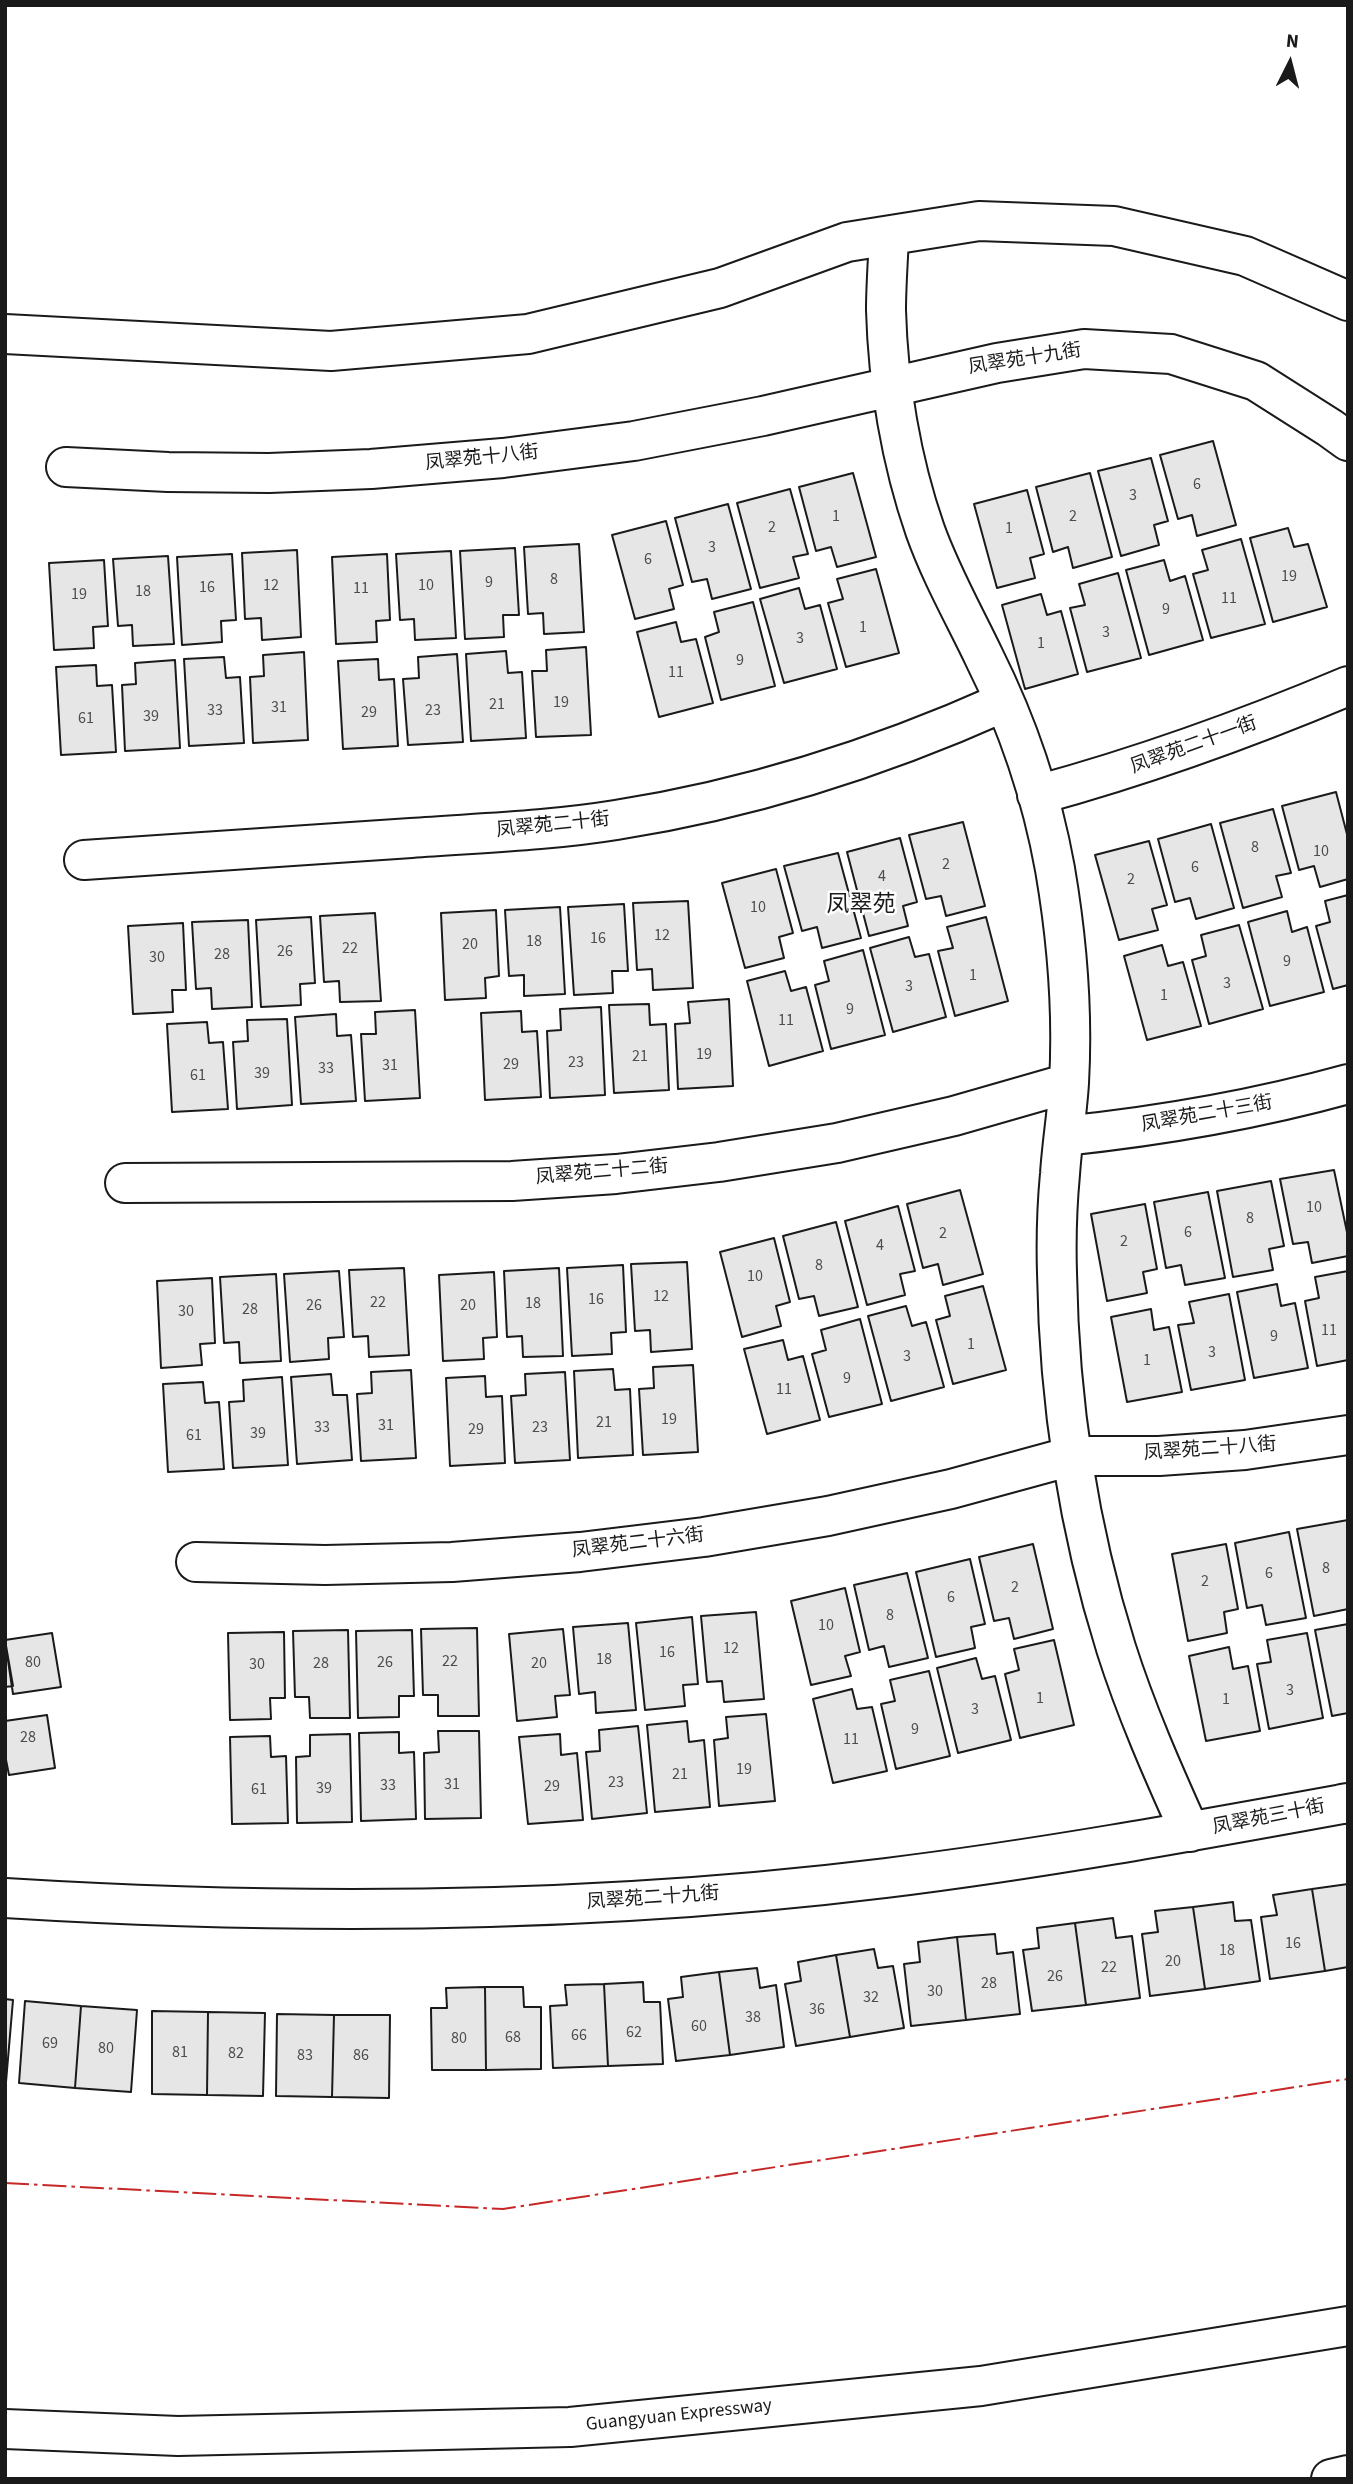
<!DOCTYPE html>
<html>
<head>
<meta charset="utf-8">
<style>
  body { margin:0 }
  #map { position:relative; width:1353px; height:2484px; overflow:hidden; background:#fff; font-family:"Source Sans 3",sans-serif }
  canvas { display:block }
  .frame { position:absolute; inset:0; border:7px solid #1a1a1a; pointer-events:none }
  .north { position:absolute; left:1255px; top:28px; width:70px; height:70px; -webkit-text-stroke:5px #fff; paint-order:stroke; rotate:6deg; font-size:19px; font-weight:700; line-height:28px; text-align:center; color:#1a1a1a }
  .north::after { content:''; display:block; margin:auto; width:24px; height:32px; background:#1a1a1a; clip-path:polygon(50% 0,100% 100%,50% 72%,0 100%) }
</style>
</head>
<body>
<div id="map">
<canvas width="1353" height="2484"></canvas>
<div class="frame"></div>
<div class="north">N</div>
</div>
<script>
const g = document.querySelector('canvas').getContext('2d');
g.lineJoin = 'round';
function fillPath(path, color) { g.fillStyle = color; g.fill(path, 'evenodd'); }
function stroke(path, color, width, dash) { g.strokeStyle = color; g.lineWidth = width; g.lineCap = dash ? 'butt' : 'round'; g.setLineDash(dash || []); g.stroke(path); }
function write(font, color, halo, rows, align = 'center') {
  g.font = font + ' "Source Sans 3","Noto Sans SC",sans-serif'; g.lineWidth = 5; g.setLineDash([]); g.textBaseline = 'middle'; g.strokeStyle = halo; g.fillStyle = color; for (const [text, x, y, turn = 0] of rows) {
    g.save(); g.translate(x, y); g.rotate((+turn || 0) * Math.PI / 180); g.textAlign = isNaN(turn) ? turn : align; if (halo) g.strokeText(text, 0, 0); g.fillText(text, 0, 0); g.restore();
  }
}
const building = new Path2D(`
  M1213 441 1236 525 1197 536 1192 515 1178 519 1160 455Z
  M1151 458 1168 521 1154 525 1159 545 1121 556 1098 471Z
  M853 473 876 557 837 567 831 547 816 551 799 487Z
  M1090 473 1112 557 1073 568 1068 547 1053 552 1036 487Z
  M790 489 808 554 793 557 799 578 760 588 737 503Z
  M1027 490 1044 554 1030 558 1035 578 997 588 974 504Z
  M728 504 751 589 712 599 707 579 692 582 675 518Z
  M666 521 683 585 669 589 674 609 635 619 612 535Z
  M1288 528 1294 547 1308 544 1327 607 1273 622 1250 538Z
  M1241 539 1265 624 1211 638 1193 574 1208 570 1202 550Z
  M579 544 584 632 544 634 543 613 528 614 524 547Z
  M515 548 519 615H503L504 637 465 639 460 551Z
  M297 550 301 637 262 640 261 618 245 619 242 553Z
  M451 551 456 638 415 640 414 619 400 620 396 554Z
  M232 554 236 620 221 621 222 642 182 645 177 557Z
  M387 554 390 620 376 621 377 642 336 644 332 557Z
  M168 556 174 644 133 646 132 625 118 626 113 559Z
  M104 560 108 626 93 627 94 648 54 650 49 563Z
  M1164 560 1170 581 1185 576 1203 640 1149 655 1126 570Z
  M876 569 899 653 846 667 828 603 843 599 837 579Z
  M1118 573 1141 658 1087 672 1070 608 1085 605 1079 584Z
  M799 588 805 609 820 605 837 669 784 683 760 599Z
  M1041 594 1047 615 1061 611 1078 674 1025 689 1002 605Z
  M753 602 775 686 721 700 705 637 719 632 714 612Z
  M676 622 681 642 696 639 713 703 659 717 637 632Z
  M586 647 591 735 536 737 532 671H547L546 650Z
  M506 651 508 673 522 672 526 738 471 741 466 654Z
  M304 652 308 740 253 743 250 677 264 676 263 655Z
  M457 654 463 742 408 745 403 679 419 678 418 657Z
  M224 657 226 678 240 677 244 743 189 746 184 659Z
  M378 659 379 680 394 679 398 746 343 749 338 661Z
  M175 660 180 748 125 751 122 685 136 684 135 663Z
  M96 665 97 686 112 685 116 752 61 755 56 667Z
  M1336 792 1348 838V879L1320 887 1314 866 1299 870 1282 806Z
  M1273 809 1291 873 1276 876 1282 897 1243 908 1220 823Z
  M963 822 985 906 946 916 941 896 926 899 909 835Z
  M1211 824 1234 908 1196 919 1190 898 1175 902 1158 839Z
  M900 838 917 902 903 906 908 926 869 936 847 852Z
  M1149 841 1167 905 1152 909 1158 930 1119 940 1095 855Z
  M838 853 861 938 822 948 817 927 802 931 784 866Z
  M776 869 793 933 779 937 784 958 745 968 722 883Z
  M1348 895V985L1333 989 1316 926 1330 922 1325 901Z
  M688 901 693 988 653 990 652 969 637 970 633 903Z
  M624 904 628 971H612L613 993 574 995 568 907Z
  M560 907 565 994 524 996V975L509 976 505 910Z
  M496 910 499 976 485 978 486 998 445 1000 441 913Z
  M1287 911 1292 932 1307 927 1324 992 1270 1006 1248 922Z
  M375 913 381 1001 340 1002 339 981 324 982 320 916Z
  M311 917 315 983 300 984 301 1005 261 1007 256 920Z
  M986 917 1008 1001 955 1016 938 951 953 948 947 927Z
  M248 920 252 1007 212 1009 211 988 196 989 192 922Z
  M183 923 186 990H172L173 1012 133 1014 128 926Z
  M1239 925 1263 1009 1209 1024 1192 960 1206 956 1201 935Z
  M909 937 915 957 929 954 946 1017 893 1032 870 948Z
  M1162 945 1168 966 1183 962 1201 1026 1147 1040 1124 956Z
  M863 950 885 1035 831 1049 815 985 829 981 824 961Z
  M785 971 791 991 806 987 823 1051 769 1066 747 981Z
  M729 999 733 1086 678 1089 675 1024 690 1023 688 1002Z
  M649 1004 650 1025 666 1024 669 1090 614 1093 609 1005Z
  M601 1007 605 1095 550 1098 547 1031 561 1030 560 1009Z
  M415 1010 420 1098 365 1101 361 1034H376L375 1012Z
  M521 1011 522 1032 537 1031 541 1097 485 1100 481 1013Z
  M336 1014 337 1036 351 1035 356 1101 301 1104 295 1017Z
  M287 1019 292 1105 237 1109 233 1042 248 1041 247 1020Z
  M207 1022 209 1043 223 1042 228 1109 172 1112 167 1024Z
  M1334 1170 1348 1237V1256L1312 1263 1308 1242 1293 1244 1280 1179Z
  M1271 1181 1284 1246 1269 1249 1273 1270 1233 1277 1217 1191Z
  M960 1190 983 1274 943 1285 938 1264 923 1268 907 1204Z
  M1208 1192 1225 1278 1185 1285 1181 1265 1166 1268 1154 1202Z
  M1145 1204 1157 1269 1143 1272 1147 1293 1107 1301 1091 1214Z
  M898 1206 915 1271 900 1274 905 1295 867 1305 845 1221Z
  M836 1222 858 1307 819 1316 814 1296 799 1299 783 1236Z
  M774 1238 790 1302 776 1306 781 1326 742 1337 720 1252Z
  M687 1262 692 1349 651 1352 650 1330 635 1331 631 1264Z
  M623 1265 626 1332 611 1333 612 1354 572 1356 567 1268Z
  M404 1268 409 1355 369 1357 368 1336 353 1337 349 1270Z
  M559 1268 563 1356 523 1357 522 1336 507 1337 504 1271Z
  M339 1271 344 1337 328 1338 329 1359 290 1362 284 1274Z
  M1348 1271V1360L1317 1366 1305 1301 1319 1298 1315 1277Z
  M494 1272 497 1337 483 1338 484 1359 443 1361 439 1275Z
  M276 1274 281 1361 240 1363 239 1342 224 1343 220 1277Z
  M212 1278 215 1343 200 1344 202 1365 161 1368 157 1281Z
  M1277 1284 1281 1306 1295 1303 1308 1368 1254 1378 1237 1292Z
  M983 1286 1006 1370 953 1384 936 1320 950 1316 945 1296Z
  M1229 1294 1245 1380 1191 1390 1178 1325 1194 1323 1189 1302Z
  M906 1306 912 1326 926 1322 944 1387 891 1401 868 1316Z
  M1151 1309 1154 1330 1169 1327 1182 1392 1127 1402 1111 1317Z
  M860 1319 882 1404 829 1417 812 1354 826 1350 821 1330Z
  M783 1340 788 1360 803 1356 820 1420 767 1434 744 1349Z
  M693 1365 698 1452 643 1455 639 1389 654 1388 653 1367Z
  M613 1369 615 1390 630 1389 633 1455 578 1458 574 1371Z
  M411 1370 416 1458 361 1461 357 1394 372 1393 371 1372Z
  M565 1372 570 1460 515 1463 511 1396 526 1395 525 1374Z
  M331 1374 333 1395H347L352 1460 297 1464 291 1377Z
  M485 1376 486 1397 502 1396 505 1463 450 1466 446 1378Z
  M282 1377 288 1465 233 1468 229 1402 244 1401 243 1380Z
  M203 1382 205 1403 219 1402 224 1469 168 1472 163 1384Z
  M1348 1520V1609L1314 1616 1297 1529Z
  M1289 1532 1306 1618 1266 1625 1262 1605 1247 1608 1235 1543Z
  M1033 1544 1053 1629 1014 1639 1009 1618 994 1621 979 1557Z
  M1226 1544 1238 1609 1224 1612 1227 1633 1188 1641 1172 1554Z
  M970 1559 985 1624 971 1627 975 1648 936 1657 916 1572Z
  M907 1573 928 1658 889 1667 884 1646 869 1650 854 1585Z
  M845 1588 860 1652 845 1656 851 1676 811 1685 791 1601Z
  M756 1612 764 1699 724 1702 722 1681 707 1682 701 1616Z
  M692 1617 698 1684 683 1685 685 1706 645 1710 636 1623Z
  M628 1623 636 1710 596 1713 595 1692 579 1694 573 1627Z
  M1348 1624V1713L1332 1716 1315 1630Z
  M477 1628 479 1716H438V1695H423L421 1629Z
  M563 1629 570 1695 555 1696 557 1717 517 1721 509 1634Z
  M348 1630 350 1718H310L309 1697H295L293 1631Z
  M412 1630 414 1696H399V1717L358 1718 356 1631Z
  M284 1632 285 1698H270L271 1719 230 1720 228 1633Z
  M52 1633 61 1687 13 1694 5 1640Z
  M1307 1633 1323 1718 1269 1729 1257 1664 1271 1662 1267 1640Z
  M5 1640 13 1686 5 1687Z
  M1054 1640 1074 1725 1020 1738 1005 1674 1019 1670 1014 1649Z
  M1229 1647 1233 1669 1248 1666 1260 1731 1206 1741 1189 1656Z
  M976 1658 982 1679 995 1676 1011 1740 958 1753 937 1668Z
  M929 1671 950 1756 896 1769 881 1704 895 1701 890 1680Z
  M852 1689 857 1709 872 1707 887 1771 833 1783 813 1699Z
  M766 1714 775 1801 719 1806 714 1740 728 1738 726 1717Z
  M47 1715 55 1768 9 1775 5 1755V1721Z
  M687 1721 689 1742 704 1740 710 1807 655 1812 647 1725Z
  M638 1726 647 1813 592 1819 586 1752 600 1751 599 1730Z
  M438 1731H479L481 1818 425 1819 424 1753 439 1752Z
  M399 1732V1753L414 1752 416 1819 361 1821 359 1733Z
  M350 1734 352 1822 297 1823 296 1757 310 1756V1735Z
  M560 1734 561 1755 577 1753 583 1820 528 1824 519 1737Z
  M270 1736 271 1757 286 1756 288 1823 232 1824 230 1737Z
  M1348 1884V1967L1325 1971 1312 1889Z
  M1312 1889 1325 1971 1270 1979 1261 1917 1277 1915 1273 1895Z
  M1233 1902 1235 1921 1251 1920 1260 1981 1205 1989 1193 1907Z
  M1193 1907 1205 1989 1150 1996 1142 1934 1158 1932 1155 1911Z
  M1113 1918 1116 1938 1132 1936 1140 1998 1086 2005 1075 1923Z
  M1075 1923 1086 2005 1032 2011 1023 1950 1039 1948 1037 1928Z
  M995 1934 997 1954 1013 1952 1020 2014 966 2020 957 1937Z
  M957 1937 966 2020 911 2026 904 1964 920 1962 918 1942Z
  M874 1949 878 1968 893 1966 904 2028 850 2037 836 1955Z
  M836 1955 850 2037 796 2046 785 1984 801 1981 798 1962Z
  M757 1968 760 1988 776 1985 784 2047 730 2055 719 1972Z
  M719 1972 730 2055 676 2061 668 1999 683 1997 681 1977Z
  M643 1982 644 2002H660L663 2064 608 2066 604 1984Z
  M604 1984 608 2066 553 2068 550 2006 567 2005 565 1985Z
  M485 1987H523L524 2007H541V2069L486 2070Z
  M485 1987 486 2070H432L431 2008H447L446 1988Z
  M5 1999 13 2000 6 2082H5Z
  M25 2001 81 2006 75 2088 19 2083Z
  M81 2006 137 2010 131 2092 75 2088Z
  M152 2011 208 2012 207 2095 152 2094Z
  M208 2012 265 2013 263 2096 207 2095Z
  M277 2014 334 2015 332 2097 276 2096Z
  M334 2015H390L389 2098 332 2097Z`);
fillPath(building, '#e6e6e6');
stroke(building, '#1a1a1a', 2);
const minor = new Path2D(`
  M889 236C888 261 886 286 886 310 888 383 901 461 925 530 941 575 964 615 984 657 1017 723 1042 797 1055 869 1067 939 1073 1012 1069 1083 1067 1114 1062 1144 1060 1174 1057 1206 1056 1240 1057 1273 1059 1400 1078 1527 1116 1648 1136 1711 1163 1772 1190 1832
  M5 334 331 351 528 334 720 288 847 242 979 221 1114 226 1245 256 1348 301
  M66 467 168 472 269 473 371 469 503 458 634 441 763 416 997 363 1084 349 1171 354 1256 381 1330 428 1348 441
  M1037 795C1143 766 1246 729 1348 686
  M84 860C193 852 302 845 411 838 479 833 548 831 616 820 751 799 879 758 1004 702
  M1064 1136C1160 1126 1254 1110 1348 1084
  M125 1183 512 1181 616 1174 719 1162 837 1143 954 1116 1069 1083
  M196 1562 325 1565 452 1562 580 1552 704 1537 828 1516 951 1489 1072 1456H1159L1245 1450 1348 1435
  M5 1898C299 1916 594 1914 886 1878 1041 1859 1194 1831 1348 1803`);
const highway = new Path2D(`
  M5 2429 178 2436 570 2427 981 2386 1348 2326
  M1331 2479 1348 2475`);
stroke(minor, '#1a1a1a', 42);
stroke(highway, '#1a1a1a', 42);
stroke(minor, '#fff', 38);
stroke(highway, '#fff', 38);
stroke(new Path2D(`
  M5 2183 503 2209 1348 2079`), '#c62828', 2, [24, 5, 3.5, 5]);
write('16px', '#4d4d4d', null, [
  ["6",1197,485],
  ["3",1133,496],
  ["1",836,517],
  ["2",1073,517],
  ["2",772,528],
  ["1",1009,529],
  ["3",712,548],
  ["6",648,560],
  ["19",1289,577],
  ["8",554,580],
  ["9",489,583],
  ["12",271,586],
  ["10",426,586],
  ["16",207,588],
  ["11",361,589],
  ["18",143,592],
  ["19",79,595],
  ["11",1229,599],
  ["9",1166,610],
  ["1",863,628],
  ["3",1106,633],
  ["3",800,639],
  ["1",1041,644],
  ["9",740,661],
  ["11",676,673],
  ["19",561,703],
  ["21",497,705],
  ["31",279,708],
  ["33",215,711],
  ["23",433,711],
  ["29",369,713],
  ["39",151,717],
  ["61",86,719],
  ["8",1255,848],
  ["10",1321,852],
  ["2",946,865],
  ["6",1195,868],
  ["4",882,877],
  ["2",1131,880],
  ["10",758,908],
  ["12",662,936],
  ["16",598,939],
  ["18",534,942],
  ["20",470,945],
  ["22",350,949],
  ["26",285,952],
  ["28",222,955],
  ["30",157,958],
  ["9",1287,962],
  ["1",973,976],
  ["3",1227,984],
  ["3",909,987],
  ["1",1164,996],
  ["9",850,1010],
  ["11",786,1021],
  ["19",704,1055],
  ["21",640,1057],
  ["23",576,1063],
  ["29",511,1065],
  ["31",390,1066],
  ["33",326,1069],
  ["39",262,1074],
  ["61",198,1076],
  ["10",1314,1208],
  ["8",1250,1219],
  ["6",1188,1233],
  ["2",943,1234],
  ["2",1124,1242],
  ["4",880,1246],
  ["8",819,1266],
  ["10",755,1277],
  ["12",661,1297],
  ["16",596,1300],
  ["22",378,1303],
  ["18",533,1304],
  ["26",314,1306],
  ["20",468,1306],
  ["28",250,1310],
  ["30",186,1312],
  ["11",1329,1331],
  ["9",1274,1337],
  ["1",971,1345],
  ["3",1212,1353],
  ["3",907,1357],
  ["1",1147,1361],
  ["9",847,1379],
  ["11",784,1390],
  ["19",669,1420],
  ["21",604,1423],
  ["31",386,1426],
  ["33",322,1428],
  ["23",540,1428],
  ["29",476,1430],
  ["39",258,1434],
  ["61",194,1436],
  ["8",1326,1569],
  ["6",1269,1574],
  ["2",1205,1582],
  ["2",1015,1588],
  ["6",951,1598],
  ["8",890,1616],
  ["10",826,1626],
  ["12",731,1649],
  ["16",667,1653],
  ["18",604,1660],
  ["22",450,1662],
  ["80",33,1663],
  ["26",385,1663],
  ["28",321,1664],
  ["20",539,1664],
  ["30",257,1665],
  ["3",1290,1691],
  ["1",1040,1699],
  ["1",1226,1700],
  ["3",975,1710],
  ["9",915,1730],
  ["28",28,1738],
  ["11",851,1740],
  ["19",744,1770],
  ["21",680,1775],
  ["23",616,1783],
  ["31",452,1785],
  ["33",388,1786],
  ["29",552,1787],
  ["39",324,1789],
  ["61",259,1790],
  ["16",1293,1944],
  ["18",1227,1951],
  ["20",1173,1962],
  ["22",1109,1968],
  ["26",1055,1977],
  ["28",989,1984],
  ["30",935,1992],
  ["32",871,1998],
  ["36",817,2010],
  ["38",753,2018],
  ["60",699,2027],
  ["62",634,2033],
  ["66",579,2036],
  ["68",513,2038],
  ["80",459,2039],
  ["69",50,2044],
  ["80",106,2049],
  ["81",180,2053],
  ["82",236,2054],
  ["83",305,2056],
  ["86",361,2056]
]);
write('19px', '#1a1a1a', '#fff', [
  ["凤翠苑十九街",1025,360,-9],
  ["凤翠苑十八街",482,459,-6],
  ["凤翠苑二十一街",1194,746,-20],
  ["凤翠苑二十街",553,826,-6],
  ["凤翠苑二十三街",1207,1115,-10],
  ["凤翠苑二十二街",602,1173,-5],
  ["凤翠苑二十八街",1210,1450,-4],
  ["凤翠苑二十六街",638,1544,-7],
  ["凤翠苑三十街",1269,1818,-11],
  ["凤翠苑二十九街",653,1899,-4],
  ["Guangyuan Expressway",679,2416,-6]
]);
write('23px', '#1a1a1a', '#fff', [
  ["凤翠苑",861,906]
]);
</script>
</body>
</html>
